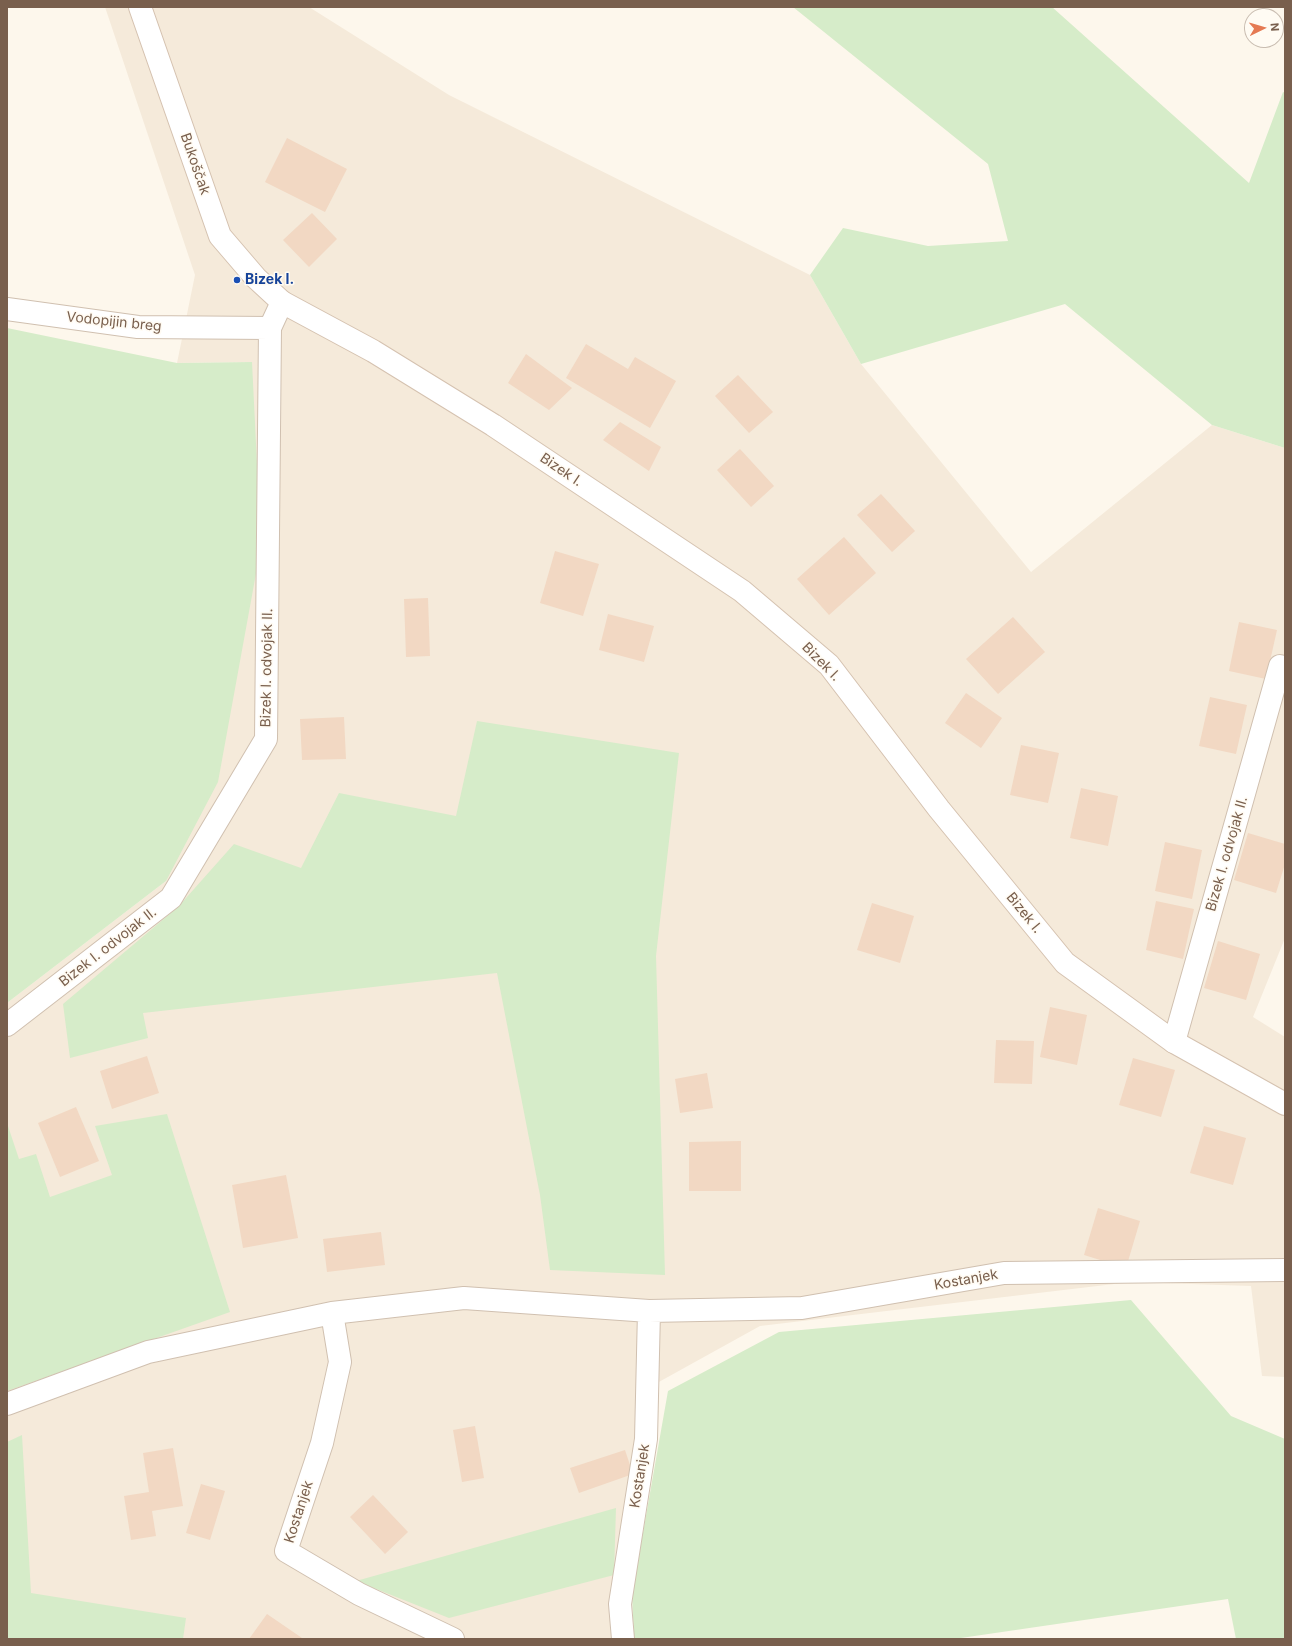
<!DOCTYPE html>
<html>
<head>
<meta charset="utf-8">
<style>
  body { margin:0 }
  #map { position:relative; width:1292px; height:1646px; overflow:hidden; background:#fdf7ec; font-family:Inter,sans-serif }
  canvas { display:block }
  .frame { position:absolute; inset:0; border:8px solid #795f4d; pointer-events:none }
  .north { position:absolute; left:1244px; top:8px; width:40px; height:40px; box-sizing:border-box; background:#fffbf3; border:1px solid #c9bdb1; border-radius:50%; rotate:85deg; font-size:11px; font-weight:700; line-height:16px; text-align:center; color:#795f4d }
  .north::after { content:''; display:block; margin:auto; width:14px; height:18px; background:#e57a53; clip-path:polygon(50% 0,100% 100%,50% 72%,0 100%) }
</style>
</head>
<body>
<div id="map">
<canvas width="1292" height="1646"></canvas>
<div class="frame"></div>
<div class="north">N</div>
</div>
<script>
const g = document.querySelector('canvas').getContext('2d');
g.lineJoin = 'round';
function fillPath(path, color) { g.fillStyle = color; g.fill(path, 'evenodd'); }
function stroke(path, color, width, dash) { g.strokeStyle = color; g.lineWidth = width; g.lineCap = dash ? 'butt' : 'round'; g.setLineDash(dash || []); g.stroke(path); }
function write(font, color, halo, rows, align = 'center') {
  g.font = font + ' Inter,sans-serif'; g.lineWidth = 3; g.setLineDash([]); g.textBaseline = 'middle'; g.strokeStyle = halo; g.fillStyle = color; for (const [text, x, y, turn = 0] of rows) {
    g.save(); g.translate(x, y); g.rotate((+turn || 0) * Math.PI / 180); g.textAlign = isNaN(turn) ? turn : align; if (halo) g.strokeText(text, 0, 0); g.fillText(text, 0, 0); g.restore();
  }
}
fillPath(new Path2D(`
  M105 7H309L449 95 810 275 861 364 1031 572 1212 425 1285 448V938L1253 1017 1285 1037V1377L1262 1376 1251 1286 1131 1282 760 1326 657 1383 625 1598 629 1639H7V1003L166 881 252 362 177 363 195 275Z`), '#f5eada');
fillPath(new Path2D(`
  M793 7H1052L1249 183 1283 92 1285 93V448L1212 425 1065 304 861 364 810 275 843 228 928 246 1008 241 988 164Z
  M7 328 177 363 252 362 261 546 218 782 166 881 7 1003Z
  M477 721 679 753 656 956 665 1275 550 1270 540 1195 497 973 143 1013 148 1038 70 1058 63 1004 178 907 234 844 301 868 339 793 456 816Z
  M167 1114 230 1312 7 1391V1123L19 1159 36 1154 50 1197 112 1175 95 1126Z
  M1131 1300 1231 1416 1285 1439V1639H1236L1228 1599 954 1639H634L632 1595 668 1391 779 1332Z
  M22 1435 31 1593 186 1618 183 1639H7V1442Z
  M616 1508 614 1575 449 1618 356 1581Z`), '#d6ecc9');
fillPath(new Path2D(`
  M287 138 347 169 325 212 265 182Z
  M312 213 337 239 309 267 283 240Z
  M586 344 628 369 635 357 676 381 650 428 566 378Z
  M526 354 572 388 549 410 508 383Z
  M738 375 773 412 749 433 715 396Z
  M620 422 661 447 649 471 603 440Z
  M740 449 774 486 751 507 717 470Z
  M881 494 915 531 892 552 857 515Z
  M844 537 876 573 829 615 797 579Z
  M555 551 599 564 583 616 540 603Z
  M428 598 430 656 406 657 404 599Z
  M608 614 654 626 644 662 599 650Z
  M1013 617 1045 652 998 694 966 659Z
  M1239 622 1277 630 1266 679 1229 671Z
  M966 693 1002 718 981 748 945 723Z
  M1210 697 1247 705 1236 754 1199 746Z
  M344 717 346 759 302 760 300 719Z
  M1021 745 1059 753 1048 803 1010 795Z
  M1081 788 1118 796 1108 846 1070 838Z
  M1248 833 1285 844V864L1276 893 1234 880Z
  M1165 842 1202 850 1192 899 1155 891Z
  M1156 901 1194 909 1183 959 1146 950Z
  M872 903 914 916 900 963 857 950Z
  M1218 941 1260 954 1246 1000 1204 988Z
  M1050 1007 1087 1015 1077 1065 1040 1057Z
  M996 1040 1034 1041 1032 1084 994 1083Z
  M147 1056 159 1093 112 1109 100 1071Z
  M1133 1058 1175 1070 1161 1117 1119 1105Z
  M707 1073 713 1108 680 1113 675 1079Z
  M76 1107 99 1161 60 1177 38 1123Z
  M1204 1126 1246 1138 1233 1185 1190 1173Z
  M741 1141V1191H689V1142Z
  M286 1175 298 1238 243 1248 232 1185Z
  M1098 1208 1140 1221 1126 1268 1084 1255Z
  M381 1232 385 1265 327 1272 323 1239Z
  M475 1426 484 1478 462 1482 453 1430Z
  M173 1448 183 1506 152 1511 156 1536 131 1540 124 1496 149 1492 143 1453Z
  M625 1450 633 1474 579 1493 570 1468Z
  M201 1484 225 1491 210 1540 186 1533Z
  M373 1495 408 1532 385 1554 350 1517Z
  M267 1614 302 1638 301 1639H249Z`), '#f2d8c3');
const street = new Path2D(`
  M7 309 138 327 270 328
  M7 1025 171 898 266 739 270 328 282 302
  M1174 1042 1280 666
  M332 1313 340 1362 322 1443 286 1551 359 1594 453 1639
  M7 1404 148 1352 332 1313 464 1298 649 1311 802 1308 1004 1273 1285 1270
  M623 1639 620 1604 646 1439 649 1311`);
const secondary = new Path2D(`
  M140 7 220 236 256 278 282 302 373 351 493 425 742 591 829 665 939 809 1065 963 1174 1042 1285 1104`);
stroke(street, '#d0c0b0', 24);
stroke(secondary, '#d5c2b0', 24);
stroke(street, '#fff', 22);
stroke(secondary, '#fff', 22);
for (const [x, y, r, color] of [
  [237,280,4,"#1a4fb4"]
]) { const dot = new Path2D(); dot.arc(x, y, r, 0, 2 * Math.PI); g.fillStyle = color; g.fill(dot); stroke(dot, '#fffbf3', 1.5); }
write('14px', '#795f4d', '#fffbf3', [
  ["Bukoščak",195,164,71],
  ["Vodopijin breg",114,322,6],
  ["Bizek I.",561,470,34],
  ["Bizek I.",821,662,45],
  ["Bizek I. odvojak II.",267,668,-89],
  ["Bizek I. odvojak II.",1227,854,-74],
  ["Bizek I.",1024,913,51],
  ["Bizek I. odvojak II.",108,947,-38],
  ["Kostanjek",966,1280,-10],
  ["Kostanjek",640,1476,-81],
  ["Kostanjek",299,1512,-72]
]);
write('bold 14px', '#164399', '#fffbf3', [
  ["Bizek I.",245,280]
], 'left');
</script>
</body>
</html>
